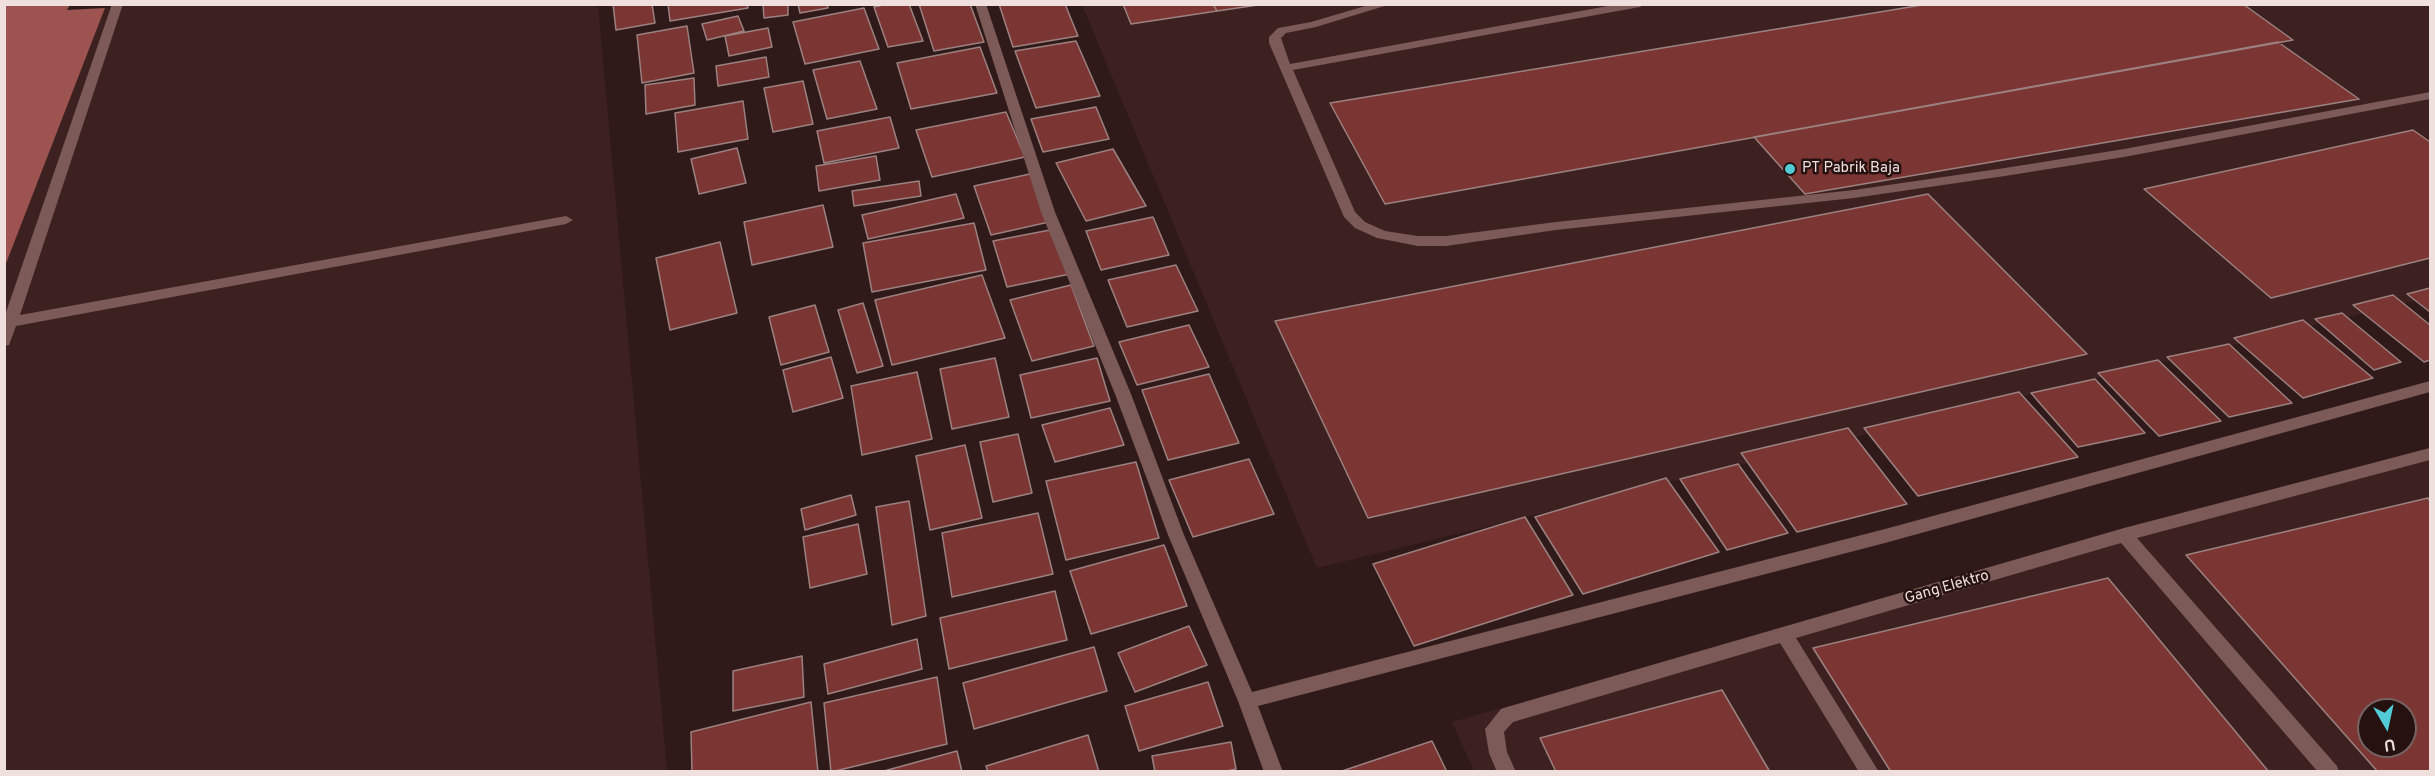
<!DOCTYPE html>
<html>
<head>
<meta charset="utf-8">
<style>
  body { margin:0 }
  #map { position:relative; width:2435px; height:776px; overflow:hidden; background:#2f1a19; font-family:Overpass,sans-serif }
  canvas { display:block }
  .frame { position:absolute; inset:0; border:6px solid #efe0de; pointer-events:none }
  .north { position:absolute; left:2357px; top:698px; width:60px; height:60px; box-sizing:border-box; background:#241110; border:2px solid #756462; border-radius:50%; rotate:171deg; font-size:16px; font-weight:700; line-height:24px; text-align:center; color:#efe0de }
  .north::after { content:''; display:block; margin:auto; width:21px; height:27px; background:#52cbd7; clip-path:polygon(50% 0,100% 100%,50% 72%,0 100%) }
</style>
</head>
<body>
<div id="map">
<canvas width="2435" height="776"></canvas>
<div class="frame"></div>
<div class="north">U</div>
</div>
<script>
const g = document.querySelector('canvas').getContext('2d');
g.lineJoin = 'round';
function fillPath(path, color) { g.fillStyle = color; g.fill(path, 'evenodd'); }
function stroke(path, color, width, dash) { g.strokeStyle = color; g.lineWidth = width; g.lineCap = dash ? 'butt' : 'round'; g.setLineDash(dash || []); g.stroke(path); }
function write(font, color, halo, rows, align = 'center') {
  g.font = font + ' Overpass,sans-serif'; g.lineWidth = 5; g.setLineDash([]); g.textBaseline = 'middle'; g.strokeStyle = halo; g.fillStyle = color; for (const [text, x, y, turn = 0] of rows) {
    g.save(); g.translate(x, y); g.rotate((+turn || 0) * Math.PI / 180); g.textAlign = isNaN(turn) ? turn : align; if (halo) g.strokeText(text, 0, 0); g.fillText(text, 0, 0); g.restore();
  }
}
fillPath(new Path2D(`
  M134 4 598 5 667 771H5L4 266 105 8Z
  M1082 5H2430V297L1317 568Z
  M2430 447V771H1474L1452 722ZM2369 710H2405V746H2369Z`), '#3c2120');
fillPath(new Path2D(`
  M5 4 70 5 67 10 105 8 5 266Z`), '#9d5451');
const building = new Path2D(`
  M613 4H652L655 23 616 30Z
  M668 4H747L748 8 670 21Z
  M763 4H788V15L764 18Z
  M798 4H827L828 8 800 13Z
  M887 4H909L923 41 888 47 874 7Z
  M919 4H970L984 42 934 51Z
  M999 4H1065L1078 36 1013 47Z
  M1123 4H1213L1217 11 1131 24Z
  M1213 4H1265L1217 11Z
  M1928 4H2243L2293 40 1385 204 1330 103Z
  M864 8 879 49 805 64 793 22Z
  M738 16 744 31 707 40 702 24Z
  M687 26 694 73 642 83 637 35Z
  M768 28 772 47 729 56 725 36Z
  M1076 41 1100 96 1036 108 1015 51Z
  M2278 42 2359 99 1805 194 1754 137Z
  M980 47 997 93 911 109 897 63Z
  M766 57 769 77 718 86 716 66Z
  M860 61 877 109 827 119 813 70Z
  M694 78 695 105 646 114 645 85Z
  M803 81 813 124 773 132 764 88Z
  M743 101 748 139 678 152 675 113Z
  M1096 107 1109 139 1043 152 1031 119Z
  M1006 112 1025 157 932 177 916 130Z
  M890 117 899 148 824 163 817 131Z
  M2413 130 2430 142V258L2271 298 2144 189Z
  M737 148 746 183 699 194 691 159Z
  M1113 149 1146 206 1086 221 1056 163Z
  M876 156 880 180 819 191 816 166Z
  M1030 174 1049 222 991 235 974 186Z
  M919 181 921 196 854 206 852 191Z
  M956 194 964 218 868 239 862 215Z
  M1928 194 2087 354 1368 518 1275 321Z
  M823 205 833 247 752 265 744 222Z
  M1153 217 1169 255 1101 270 1086 231Z
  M974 223 986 270 872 292 863 243Z
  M1055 229 1070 274 1007 287 993 241Z
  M720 242 737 313 670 330 656 258Z
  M1176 265 1198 311 1127 327 1108 280Z
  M982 275 1005 338 892 365 875 300Z
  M1071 285 1094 346 1032 361 1010 300Z
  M2430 288V312L2407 294Z
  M2393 295 2430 325V360L2424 362 2353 305Z
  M863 303 883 366 857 373 838 310Z
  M815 305 829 352 781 365 769 317Z
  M2342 313 2401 362 2374 370 2315 319Z
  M2303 320 2373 378 2303 398 2234 338Z
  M1189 325 1209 367 1137 385 1119 342Z
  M2229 344 2292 403 2229 417 2167 357Z
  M831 357 843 398 793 412 783 370Z
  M995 358 1009 417 952 429 940 369Z
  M1097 358 1110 401 1031 418 1020 375Z
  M2158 360 2221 421 2159 436 2098 373Z
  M917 372 932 439 862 455 851 386Z
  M1209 374 1239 443 1168 460 1142 390Z
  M2095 379 2145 433 2078 447 2031 393Z
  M2019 392 2078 457 1918 496 1864 428Z
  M1110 408 1124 445 1055 462 1042 425Z
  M1848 428 1907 504 1797 532 1741 453Z
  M1018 434 1032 493 993 502 980 442Z
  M965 445 982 518 930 530 916 456Z
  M1249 459 1274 514 1193 537 1169 480Z
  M1136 462 1159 538 1066 560 1046 481Z
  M1738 464 1788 533 1727 550 1680 479Z
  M1666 478 1719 552 1583 594 1535 517Z
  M851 495 856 515 805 530 801 509Z
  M2428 498 2430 501V772H2378L2186 555ZM2369 710H2405V746H2369Z
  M909 501 926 616 892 625 876 507Z
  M1038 513 1053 574 952 597 942 533Z
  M1525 517 1573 595 1414 646 1373 564Z
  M858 524 867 574 810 588 803 537Z
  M1164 545 1187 606 1091 634 1070 571Z
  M2108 578 2269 772H1891L1813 648Z
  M1055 591 1067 640 949 669 940 618Z
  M1189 626 1207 665 1135 692 1118 653Z
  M917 639 922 669 828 694 824 664Z
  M1094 647 1107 691 974 729 963 683Z
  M802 656 804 697 733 711V671Z
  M937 677 947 744 831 772 824 703Z
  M1208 682 1223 726 1139 751 1125 706Z
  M1722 690 1770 772H1556L1540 738Z
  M811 702 818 772H692L691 732Z
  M1088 735 1099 772H988L986 766Z
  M1432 741 1447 772H1339Z
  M1231 742 1236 769 1222 772H1155L1152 756Z
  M957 751 962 772H884V771Z`);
fillPath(building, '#7b3634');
stroke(building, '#9b817f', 1.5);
fillPath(new Path2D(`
  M112 4H123L20 315 566 216 573 220 566 224 16 326 9 345 4 346V318Z
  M975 4H986L1055 212 1131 394 1184 535 1252 692 1885 529 2430 381V392L1885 543 1258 706 1283 772H1264L1238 701 1168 535 1115 394 1041 212Z
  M1372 4H1391L1316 27 1286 33 1281 38 1290 64 1619 4H1645L1640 7 1293 70 1355 212 1365 222 1385 231 1418 236H1446L1556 222 1854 190 2005 168 2124 149 2430 92V99L2124 157 2005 176 1854 198 1556 230 1446 246H1418L1377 238 1355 228 1344 217 1269 43V37L1278 28 1311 22Z
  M2430 448V460L2137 538 2337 766 2339 772H2318L2121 543 1796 638 1879 772H1859L1780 643 1513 722 1504 732 1507 752 1516 772H1497L1489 753 1485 729 1501 709 1507 707 2124 528Z`), '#7b5a57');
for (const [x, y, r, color] of [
  [1790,169,6,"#52cbd7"]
]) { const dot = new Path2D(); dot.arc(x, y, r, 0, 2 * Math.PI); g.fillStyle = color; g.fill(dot); stroke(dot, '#241110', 2); }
write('15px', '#efe0de', '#241110', [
  ["PT Pabrik Baja",1802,169]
], 'left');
write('15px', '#efe0de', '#241110', [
  ["Gang Elektro",1947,588,-16]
]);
</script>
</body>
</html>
